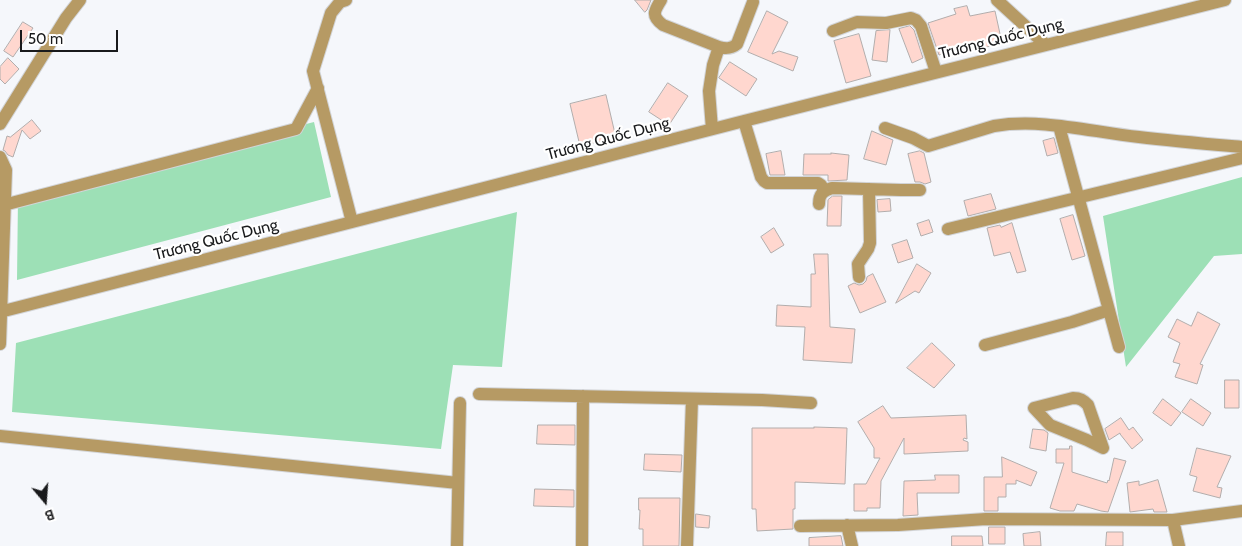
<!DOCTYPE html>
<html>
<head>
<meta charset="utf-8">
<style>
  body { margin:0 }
  #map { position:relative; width:1242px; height:546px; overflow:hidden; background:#f5f7fb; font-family:Cabin,sans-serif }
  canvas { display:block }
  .north { position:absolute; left:20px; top:476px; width:50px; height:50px; -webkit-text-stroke:4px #fff; paint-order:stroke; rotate:162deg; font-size:14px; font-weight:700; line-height:20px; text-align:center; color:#191a1c }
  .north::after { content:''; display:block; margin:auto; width:18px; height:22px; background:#191a1c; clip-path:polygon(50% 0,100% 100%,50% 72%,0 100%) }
  .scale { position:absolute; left:20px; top:30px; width:98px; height:22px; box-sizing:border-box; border:2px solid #191a1c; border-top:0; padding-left:6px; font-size:15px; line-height:18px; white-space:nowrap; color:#191a1c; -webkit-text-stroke:4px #fff; paint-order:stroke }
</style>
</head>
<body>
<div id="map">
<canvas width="1242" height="546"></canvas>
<div class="north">B</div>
<div class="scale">50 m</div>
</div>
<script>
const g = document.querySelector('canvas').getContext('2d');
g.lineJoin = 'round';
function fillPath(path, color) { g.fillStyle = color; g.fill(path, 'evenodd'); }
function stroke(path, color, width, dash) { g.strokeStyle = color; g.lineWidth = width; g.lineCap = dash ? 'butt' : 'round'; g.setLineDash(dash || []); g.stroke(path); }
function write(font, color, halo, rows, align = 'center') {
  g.font = font + ' Cabin,sans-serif'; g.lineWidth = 4.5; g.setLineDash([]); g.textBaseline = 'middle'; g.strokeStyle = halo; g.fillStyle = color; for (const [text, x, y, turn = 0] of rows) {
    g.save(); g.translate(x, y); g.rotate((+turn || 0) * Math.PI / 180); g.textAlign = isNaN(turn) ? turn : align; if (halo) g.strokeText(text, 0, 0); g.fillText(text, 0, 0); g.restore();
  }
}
fillPath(new Path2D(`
  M314 122 331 197 17 280 18 197Z
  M1242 177V254L1214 256 1126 367 1103 216Z
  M517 212 502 367 453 365 441 449 12 412 16 343Z`), '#9de0b6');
const building = new Path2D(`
  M635 0H651L647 10 645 12Z
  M967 6 970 16 995 11 1002 43 983 48 982 42 950 50 951 51 939 55 928 23 956 14 954 9Z
  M767 11 788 22 772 54 779 51 798 57 793 71 748 52Z
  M23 22 33 28 13 57 4 51Z
  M910 26 914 30 923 58 912 63 899 29Z
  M890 30 887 62 872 60 876 31Z
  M859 34 871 76 846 83 834 41Z
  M8 58 19 69 5 84 0 79V67Z
  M730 62 757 79 746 96 719 78Z
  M668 83 688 96 669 125 649 112Z
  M606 95 616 138 580 146 570 104Z
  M32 120 41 131 30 139 22 130 13 157 8 155 5 151 3 150 7 136 10 137Z
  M872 131 893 140 886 165 864 159Z
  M1054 138 1058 153 1047 156 1043 141Z
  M781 151 785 175H770L766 154Z
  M920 151 924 153 931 182 925 184 920 182H915L908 154Z
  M831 153 849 155 847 180 828 181V175H803L804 154H831Z
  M991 194 996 209 968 216 964 201Z
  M833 196H842L841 226H827L828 200Z
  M890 199 891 211 878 212 877 200Z
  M1073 215 1085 256 1072 260 1060 219Z
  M929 220 933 232 921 236 917 224Z
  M1012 223 1026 271 1017 273 1010 252 994 256 987 228 1000 225 1001 227Z
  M774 228 784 245 771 253 761 237Z
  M907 240 913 258 898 263 892 245Z
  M814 254H828L830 327 855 329 852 363 803 360 805 327 776 326 777 305 811 307V274H815Z
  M917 264 931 273 919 293 915 291 896 303Z
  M873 274 886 302 860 313 848 286 854 283 859 285 863 284 866 281 867 277Z
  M1198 312 1220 324 1200 364 1203 365 1197 384 1175 377 1180 364 1173 362 1180 343 1168 337 1177 319 1191 326Z
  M932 343 955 365 934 388 907 368Z
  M1225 380H1239V408H1225Z
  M1163 399 1181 413 1171 426 1153 413Z
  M1191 399 1211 413 1203 426 1182 412Z
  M883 406 891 418 966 415 967 439 964 438 963 440 968 442V451L904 454V438L881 481 880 508H867V511H854V484H866L880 458H874V448L858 422Z
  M1121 418 1129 430 1133 427 1143 440 1132 449 1120 434V433L1109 440 1105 429Z
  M538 425H575V445L537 444Z
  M814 427 847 428 845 484 795 482V509H793V529L757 531 756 509H752V428H814Z
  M1033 429 1044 430 1048 433 1046 451 1030 448Z
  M1070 446H1072V472L1107 483 1108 480 1109 481 1114 458 1126 461 1108 512 1101 511 1077 504 1074 511H1060L1050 508 1064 463H1056V449H1069Z
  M1197 448 1231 456 1217 487 1222 488 1220 498 1193 491 1197 477 1190 475Z
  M645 454 682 455 681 472 644 470Z
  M1002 457 1037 472 1031 486 1016 480V484H1006V497H998V511H984V477H1002Z
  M935 475H959V493H917L918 515 903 516 904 481 935 480Z
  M1158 480 1167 512H1154L1153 509 1130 512 1127 483 1139 481V485Z
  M535 489 574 490V507L534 506Z
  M639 498H680L679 546H643V529H639L640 510H639Z
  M696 514 710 516 709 528 696 527Z
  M989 527H1005V544H989Z
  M1040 532 1041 546H1024L1023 534Z
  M1107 532H1123V546H1106Z
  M841 536 843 546H809V538Z
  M952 536H982L983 546H952Z`);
fillPath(building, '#ffd7cf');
stroke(building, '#b2adac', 1);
const minor = new Path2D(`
  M346 0 340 2 331 13 313 71 352 222
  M661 0C654 11 651 16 663 25L719 47C726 49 731 49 737 44L753 2
  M997 0 1046 45
  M833 31 857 22 886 23 911 18 916 20 921 26 936 72
  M744 121 761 177 764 181 767 183H818L821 185 825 191
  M0 124 66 18 80 0
  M1059 126 1119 347
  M885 128 913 138 928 146 994 126C1042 118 1091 132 1139 137 1173 141 1208 144 1242 147
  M712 129 709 91 713 65 719 47
  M0 157 6 170 0 344
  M819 204C819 194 823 191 832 188L901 190H920
  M0 206 296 129 318 88
  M948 229 1242 158
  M859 277 858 264 868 249 870 243 869 189
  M0 312 352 222 744 121 1225 0
  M985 345 1072 322 1109 310
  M479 394 762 400 811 403
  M1073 398C1080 398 1083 400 1088 405L1103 448 1087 440 1050 425 1034 408Z
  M0 436 458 483
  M1173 520 1179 546
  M847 525 852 546
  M800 526 898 525 986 519 1173 520 1242 511
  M457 546 460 403
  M582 546 583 396
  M687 546 692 399`);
stroke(minor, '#d2d4d7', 14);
stroke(minor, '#b69a64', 12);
write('16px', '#191a1c', '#fff', [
  ["Trương Quốc Dụng",1001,39,-14],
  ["Trương Quốc Dụng",608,139,-15],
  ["Trương Quốc Dụng",216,240,-14]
]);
</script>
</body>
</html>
